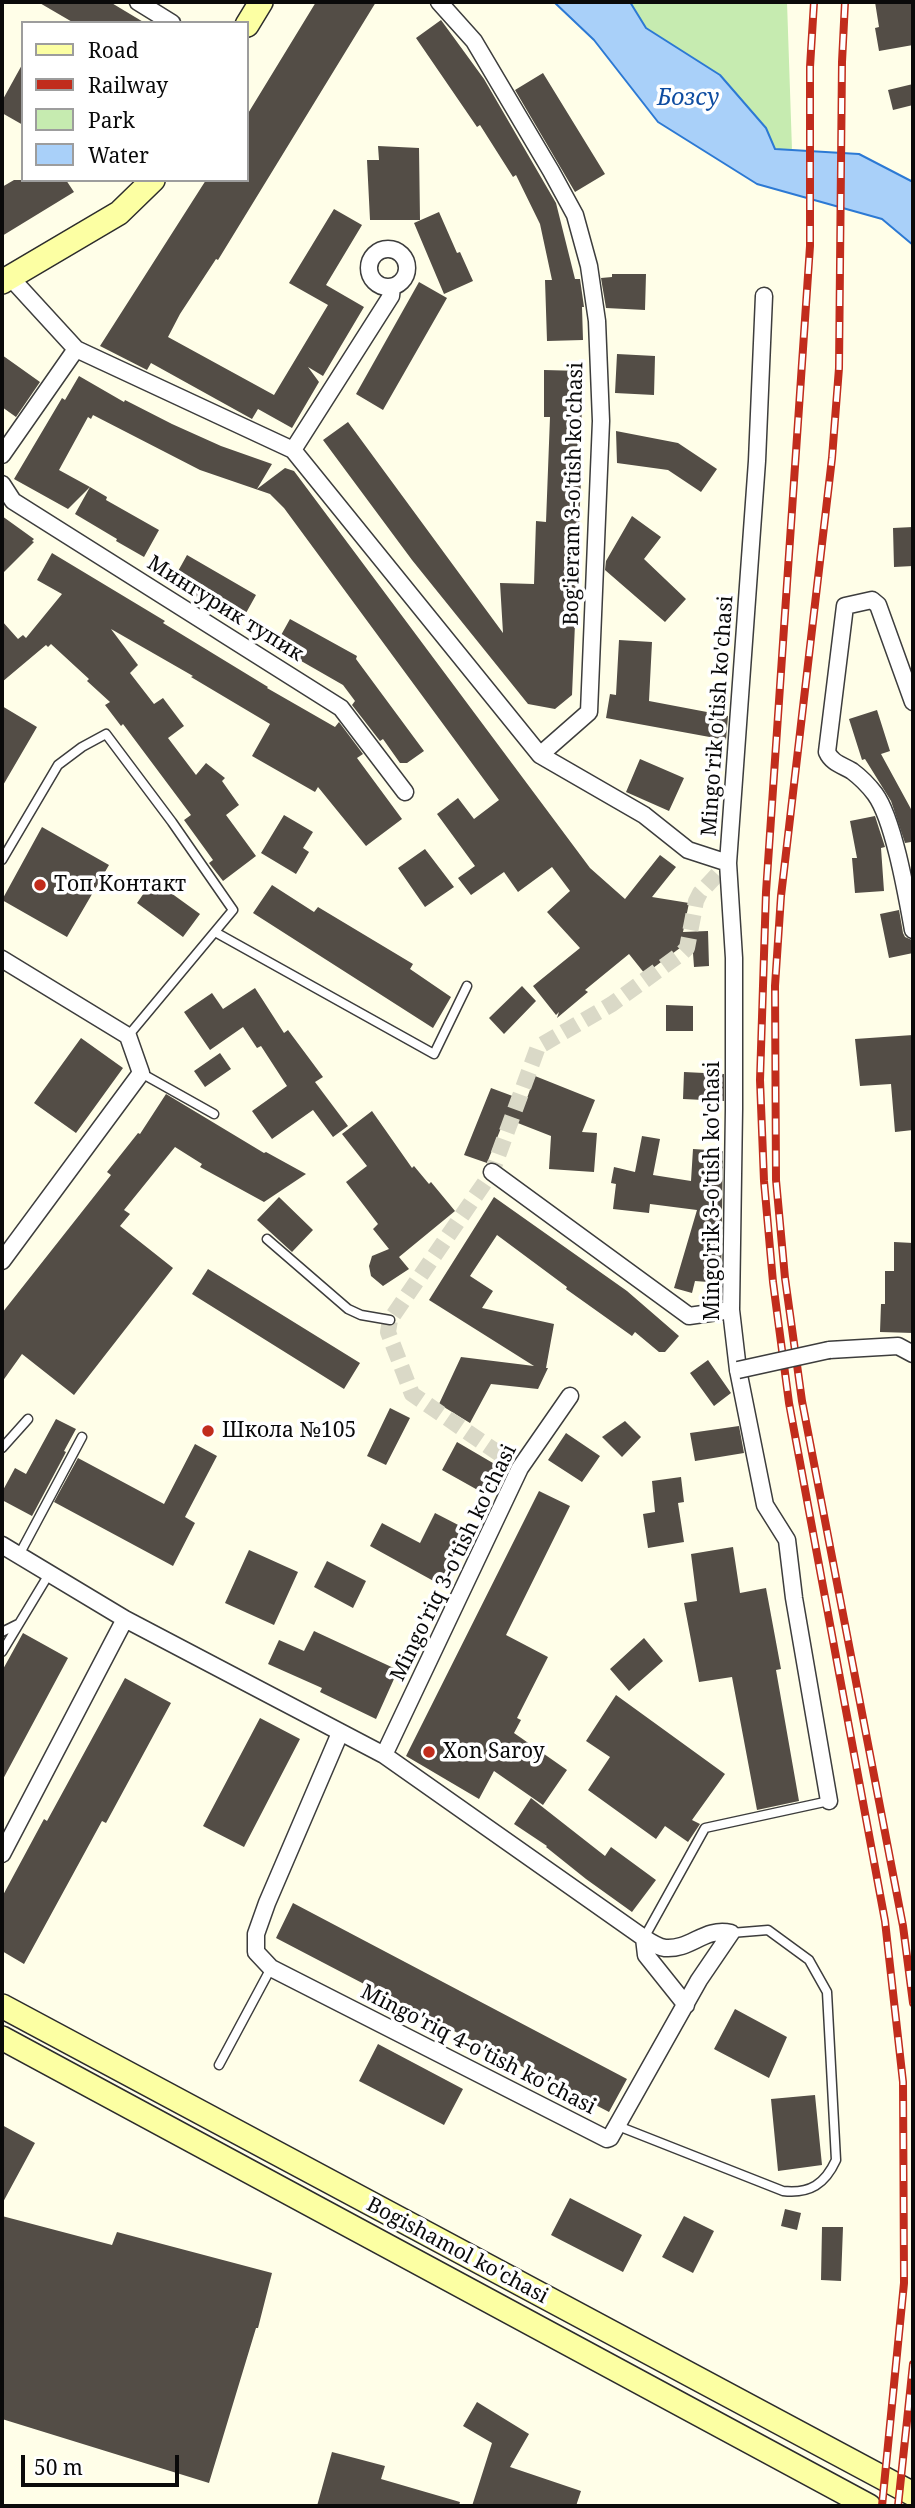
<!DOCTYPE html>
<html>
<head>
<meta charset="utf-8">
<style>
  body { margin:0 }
  #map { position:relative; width:915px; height:2508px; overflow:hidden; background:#fffee8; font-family:"Noto Serif",serif }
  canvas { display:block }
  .frame { position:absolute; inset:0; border:4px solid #0a0a0a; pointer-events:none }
  .legend { position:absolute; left:21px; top:21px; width:228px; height:161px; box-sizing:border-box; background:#fff; border:2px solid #9d9d9d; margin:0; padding:9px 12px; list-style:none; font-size:21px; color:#0a0a0a }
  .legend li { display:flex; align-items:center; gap:14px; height:35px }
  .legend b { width:35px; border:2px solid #9d9d9d }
  .scale { position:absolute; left:21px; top:2455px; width:158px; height:32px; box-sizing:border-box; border:4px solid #0a0a0a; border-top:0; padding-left:9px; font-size:21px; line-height:24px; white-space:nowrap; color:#0a0a0a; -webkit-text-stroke:5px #fff; paint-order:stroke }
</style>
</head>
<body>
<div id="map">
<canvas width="915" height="2508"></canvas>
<div class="frame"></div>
<ul class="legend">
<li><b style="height:9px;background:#fcffa3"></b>Road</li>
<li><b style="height:9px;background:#c12c1c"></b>Railway</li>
<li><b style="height:19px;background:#c6ebb0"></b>Park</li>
<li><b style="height:19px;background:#a9d0f9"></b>Water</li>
</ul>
<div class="scale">50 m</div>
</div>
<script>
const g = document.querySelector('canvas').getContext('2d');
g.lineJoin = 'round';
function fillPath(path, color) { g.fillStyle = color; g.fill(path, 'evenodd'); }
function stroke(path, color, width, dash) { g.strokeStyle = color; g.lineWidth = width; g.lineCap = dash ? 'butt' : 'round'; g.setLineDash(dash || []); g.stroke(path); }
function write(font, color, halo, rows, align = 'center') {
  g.font = font + ' "Noto Serif",serif'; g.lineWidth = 7; g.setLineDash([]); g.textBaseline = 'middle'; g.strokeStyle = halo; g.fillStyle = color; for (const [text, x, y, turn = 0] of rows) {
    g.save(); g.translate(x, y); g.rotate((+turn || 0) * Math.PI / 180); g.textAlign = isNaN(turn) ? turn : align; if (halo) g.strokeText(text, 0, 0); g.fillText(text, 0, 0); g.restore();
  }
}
fillPath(new Path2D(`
  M630 2H787L792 150 775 149 766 128 720 75 646 28Z`), '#c6ebb0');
const water = new Path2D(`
  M554 2H630L646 28 720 75 766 128 775 149 859 154 913 182V245L882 219 757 184 658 122 594 40Z`);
fillPath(water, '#a9d0f9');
stroke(water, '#2c79d4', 2);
fillPath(new Path2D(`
  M38 2H110L145 23H74Z
  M316 2H376L218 260 216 259 180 314 168 337 274 395 328 305 289 283 334 209 362 225 326 285 364 307 323 376 308 367 319 382 292 428 258 409 252 419 151 363 147 370 100 346 206 180H247V115Z
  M875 2H913V45L879 51 875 28 879 27Z
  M441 20 484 79 556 203 575 279H580L584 307H582L583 340 547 341 545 280H552L540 224 516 175 513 177 480 125 477 127 416 38Z
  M23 63V125L2 113V101Z
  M543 73 605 174 575 192 515 90Z
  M913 84V105L893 110 888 90Z
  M378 146 419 148 420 220H370L367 160H379Z
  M14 180H66L74 192 2 236V187Z
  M439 212 457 253 460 252 473 281 444 294 414 223Z
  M612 274H646L645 310 606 308 601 278 612 277Z
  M419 282 447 298 383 410 356 394Z
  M617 354 655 356 654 395 615 393Z
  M2 355 40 382 16 417 2 407Z
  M544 370 582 371 581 480 572 695 555 709 528 704 412 560 323 440 348 422 503 633 500 583 534 584 536 521 546 522 550 417H544Z
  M79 376 124 402 125 400 172 424 221 446 272 464 257 489 285 468 294 471 590 868 625 899 660 855 676 867 652 897 689 903 683 932 708 931 709 966 694 967 692 939 645 974 629 954 585 990 588 992 557 1018 559 1012 556 1015 533 986 580 948 547 912 570 891 552 867 518 892 504 872 471 895 458 878 475 866 437 814 458 798 474 819 499 800 284 508 270 494 200 470 93 415 91 419 88 417 59 470 90 487 68 509 14 479 62 398 65 400Z
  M616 431 678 443 717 469 701 492 668 470 617 463Z
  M90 487 107 497 106 500 159 530 144 557 116 541 117 539 75 514Z
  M2 516 34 539 32 541 34 542 2 574Z
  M632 516 661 537 644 559 686 599 665 622 605 570 606 561Z
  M913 527V566L894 567 893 528Z
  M52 553 165 621 163 623 268 687 267 688 335 727 339 722 363 754 357 758 402 819 366 846 318 787 315 792 252 756 270 724 191 677 193 676 111 629 138 665 130 673 154 704 163 698 184 726 168 738 196 775 206 763 225 778 222 781 239 805 226 815 256 856 223 881 209 863 213 860 184 820 191 815 123 724 121 726 105 705 110 702 87 681 89 679 51 644 48 647 46 645 2 682V621L18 639 23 635 26 638 62 594 37 580Z
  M187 555 256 595 241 622 172 582Z
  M290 619 357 656 356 659 424 751 407 763H400L383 739 380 741 352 705 355 701 343 685 275 646Z
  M619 640 652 642 649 701 728 716 726 740 606 718 610 694 616 695Z
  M2 706 37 727 2 787Z
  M877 710 890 751 881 754 911 809 913 808V847L911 842 905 843 891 801 865 759 862 760 849 719Z
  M640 759 684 778 669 811 626 792Z
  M284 815 313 832 303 848 309 852 296 874 261 853Z
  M875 816 885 847 881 848 884 891 855 893 852 858H857L850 821Z
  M42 827 109 865 67 937 2 900Z
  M425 849 454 887 425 907 398 868Z
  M153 880 200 914 183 937 137 903Z
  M272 885 314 912 318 907 413 964 410 969 451 997 433 1028 253 913Z
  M899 910 903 933 905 937 912 940 913 953 889 958 880 914Z
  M522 986 536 1001 504 1034 489 1018Z
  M255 988 284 1033 288 1030 323 1077 315 1082 348 1126 333 1137 313 1110 272 1139 252 1111 287 1086 261 1046 257 1048 243 1027 210 1050 184 1012 212 993 223 1009Z
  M666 1005 693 1006V1031H666Z
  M913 1035V1130L895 1132 891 1084 860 1086 855 1039Z
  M81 1038 123 1068 76 1133 34 1103Z
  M220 1053 231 1069 205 1087 194 1071Z
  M684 1072 724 1074V1101L683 1099Z
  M535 1076 595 1100 582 1132 597 1133 594 1172 549 1169 551 1136 505 1118 487 1163 464 1155 491 1088 526 1101Z
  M166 1094 264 1153 266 1152 306 1174 264 1202 200 1167 202 1164 175 1147 124 1210 130 1214 120 1226 173 1268 74 1395 22 1354 2 1382V1313L111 1175 107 1172 138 1133 140 1134Z
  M372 1111 412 1168 414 1166 429 1184 431 1182 455 1211 399 1257 409 1269 383 1286 371 1276 369 1266 372 1256 389 1249 373 1229 378 1224 346 1182 367 1166 342 1134Z
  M642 1136 660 1139 653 1175 691 1181 693 1149 723 1151 721 1283 695 1281 692 1293 674 1288 697 1210 650 1204 649 1213 613 1209 616 1184 611 1183 614 1167 635 1172Z
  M279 1197 313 1230 292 1252 257 1220Z
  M494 1197 627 1291 679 1336 665 1352H659L635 1332 632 1336 566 1289 567 1287 497 1235 470 1276 493 1291 482 1308 554 1324 546 1368H548L538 1389 491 1384 470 1423 439 1404 461 1357 534 1366 429 1300Z
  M894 1242 913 1243V1333L880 1332 881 1304H885V1271H894Z
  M208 1269 360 1363 344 1389 192 1294Z
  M708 1360 731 1393 714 1406 690 1373Z
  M390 1408 410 1418 386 1465 367 1456Z
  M56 1419 76 1429 64 1451 66 1452 32 1516 2 1500V1492L15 1468 26 1474Z
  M625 1421 641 1437 622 1457 602 1437Z
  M739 1426 744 1453 695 1461 690 1433Z
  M566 1433 600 1456 582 1482 548 1460Z
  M457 1442 498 1466 483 1493 442 1470Z
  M195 1444 217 1456 185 1517 195 1523 173 1566 54 1502 78 1458 164 1504Z
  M681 1477 684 1502 678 1503 684 1542 648 1548 643 1514 655 1512 652 1481Z
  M539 1491 570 1506 506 1635 548 1657 517 1718 521 1720 514 1733 567 1770 543 1805 494 1771 479 1799 406 1756Z
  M435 1513 466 1529 439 1584 370 1546 382 1523 420 1543Z
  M733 1547 740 1593 766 1588 781 1669 776 1670 799 1801 757 1810 732 1677 699 1682 684 1603 697 1601 691 1554Z
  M249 1550 298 1572 274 1625 225 1603Z
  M327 1561 366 1581 353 1608 314 1587Z
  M314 1631 398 1670 376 1719 320 1692 322 1688 268 1664 279 1640 304 1651Z
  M23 1633 68 1658 2 1781V1671Z
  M644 1638 663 1661 629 1691 610 1669Z
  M125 1678 171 1703 106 1823 102 1821 24 1964 2 1951V1897L44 1819 47 1821Z
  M616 1695 725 1774 692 1820 700 1824 688 1842 665 1826 656 1839 588 1790 610 1757 586 1741Z
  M260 1718 300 1739 244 1847 203 1826Z
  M531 1798 605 1856 611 1847 656 1880 632 1912 586 1879 546 1847 547 1846 514 1824Z
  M293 1903 627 2079 609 2112 276 1938Z
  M735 2009 787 2037 769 2078 714 2049Z
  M378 2044 463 2089 444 2125 359 2081Z
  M815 2095 822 2165 778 2171 771 2099Z
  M2 2125 35 2143 2 2204Z
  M570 2198 642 2235 623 2272 551 2235Z
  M785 2209 801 2213 797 2230 781 2226Z
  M2 2216 112 2245 117 2232 272 2273 258 2328H256L209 2483 2 2419Z
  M684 2216 714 2231 693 2273 662 2257Z
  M822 2227H843L841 2281 821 2280Z
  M477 2402 529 2434 510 2467 581 2491 576 2506H472L492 2443 463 2426Z
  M332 2452 385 2466 381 2479 460 2502 459 2506H317Z`), '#534d46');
stroke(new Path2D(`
  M520 1468 412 1394 388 1332 390 1320 492 1172 538 1047 612 1004 682 953 687 948 696 901 700 893 728 863`), '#dad9c7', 16, [16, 8]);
const lane = new Path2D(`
  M2 860 58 765 82 747 106 734 172 822 233 910 128 1036
  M215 932 434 1054 467 986
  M141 1073 214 1114
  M267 1239 348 1309 361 1315 390 1320
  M2 1448 28 1419
  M19 1555 82 1437
  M2 1632 18 1624
  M2 1652 49 1574
  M644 1938 705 1828 829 1801
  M219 2065 271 1968
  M618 2126 783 2191C810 2194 825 2184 836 2160L827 1992 809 1960 768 1930 731 1933`);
const street = new Path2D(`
  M138 2 172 23
  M439 2 474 41 551 171 575 215 589 266 597 321 601 421 589 712 540 755
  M369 268a19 19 0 1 1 38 0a19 19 0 1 1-38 0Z
  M10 277 76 349 293 450 540 755 644 815 688 850 728 863 757 461 764 296
  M293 450 391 296 392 287
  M2 455 76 349
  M2 484 13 501 341 708 405 792
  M913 702 878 605 872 600 845 606 827 752C832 763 842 765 852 771 860 777 869 786 875 794 894 820 907 897 913 930
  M728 863 734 958V1109L731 1310 738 1370 765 1505 787 1540 794 1598 829 1801
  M2 959 128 1036 141 1073 2 1261
  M492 1172 689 1316 731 1310
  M829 1350 898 1346 913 1354
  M2 1545 125 1619 384 1755 644 1938C650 1942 658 1947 665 1948 691 1950 704 1927 731 1933L699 1980 610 2138 607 2139 271 1968 256 1952V1934L267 1903 340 1733
  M384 1755 520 1468 570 1396
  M2 1854 125 1619
  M644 1938 646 1955 686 2005`);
const secondary = new Path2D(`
  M247 25 261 2
  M2 282 119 213 153 180
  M2 2006 913 2494
  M2 2038 869 2506`);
stroke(lane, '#3d3d3d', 11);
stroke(street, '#3d3d3d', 19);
stroke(secondary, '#2c2c2c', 26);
stroke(lane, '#fff', 8);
stroke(street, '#fff', 16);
stroke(secondary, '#fcffa3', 23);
const rail = new Path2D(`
  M814 2 810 67V246L766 892 760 1080 764 1181 773 1282 789 1403 885 1921 903 2082 904 2283 882 2506
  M845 2 842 62 839 368 832 458 781 896 775 986 776 1180 785 1278 802 1401 903 1926 913 2003
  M898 2506 913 2364`);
stroke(rail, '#c12c1c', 8);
stroke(rail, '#fff', 5, [16]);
const streetBridge = new Path2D(`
  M738 1370 829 1350`);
stroke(streetBridge, '#3d3d3d', 19, []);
stroke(streetBridge, '#fff', 16);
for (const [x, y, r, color] of [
  [40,885,7,"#c12c1c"],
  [208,1431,7,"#c12c1c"],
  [429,1752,7,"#c12c1c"]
]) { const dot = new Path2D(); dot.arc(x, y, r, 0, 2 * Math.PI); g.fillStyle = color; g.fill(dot); stroke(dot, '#fff', 2.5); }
write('21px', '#0a0a0a', '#fff', [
  ["Bog'ieram 3-o'tish ko'chasi",574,494,-89],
  ["Мингурик тупик",225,609,32],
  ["Mingo'rik o'tish ko'chasi",718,716,-86],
  ["Mingo'rik 3-o'tish ko'chasi",713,1191,-90],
  ["Mingo'riq 3-o'tish ko'chasi",454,1563,-64],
  ["Mingo'riq 4-o'tish ko'chasi",478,2050,27],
  ["Bogishamol ko'chasi",457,2251,28]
]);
write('21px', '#0a0a0a', '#fff', [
  ["Топ Контакт",54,885],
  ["Школа №105",222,1431],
  ["Xon Saroy",443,1752]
], 'left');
write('italic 23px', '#0e4ca1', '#fff', [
  ["Бозсу",688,98]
]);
</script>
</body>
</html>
